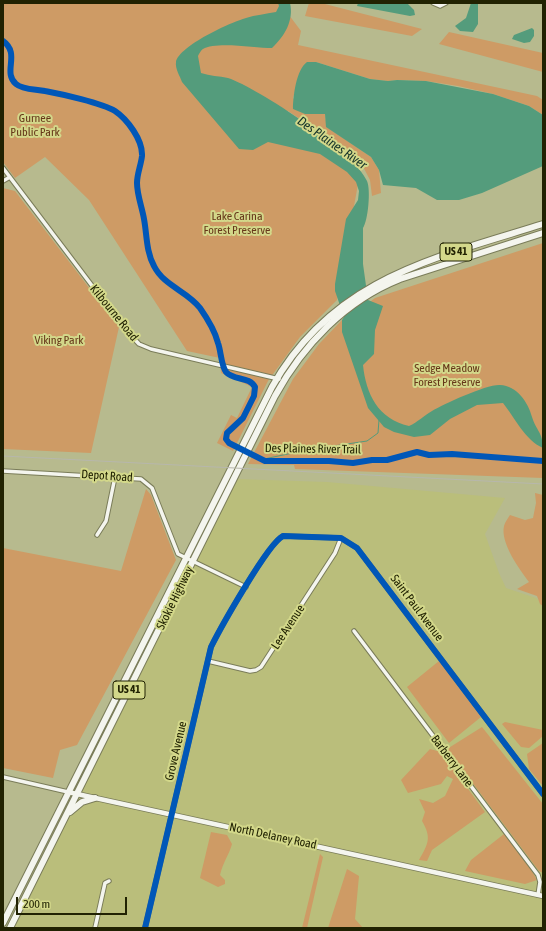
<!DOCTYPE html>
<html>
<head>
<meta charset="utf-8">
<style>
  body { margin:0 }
  #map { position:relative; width:546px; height:931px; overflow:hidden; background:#b7ba8e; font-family:"Asap Condensed",sans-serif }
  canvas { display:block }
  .frame { position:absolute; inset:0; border:4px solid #212202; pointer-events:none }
  .scale { position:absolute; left:16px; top:897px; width:111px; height:18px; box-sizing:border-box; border:2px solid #212202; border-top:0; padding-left:5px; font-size:12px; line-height:14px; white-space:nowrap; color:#212202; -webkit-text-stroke:3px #d3d88a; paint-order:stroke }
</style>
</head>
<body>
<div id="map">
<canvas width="546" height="931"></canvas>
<div class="frame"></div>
<div class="scale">200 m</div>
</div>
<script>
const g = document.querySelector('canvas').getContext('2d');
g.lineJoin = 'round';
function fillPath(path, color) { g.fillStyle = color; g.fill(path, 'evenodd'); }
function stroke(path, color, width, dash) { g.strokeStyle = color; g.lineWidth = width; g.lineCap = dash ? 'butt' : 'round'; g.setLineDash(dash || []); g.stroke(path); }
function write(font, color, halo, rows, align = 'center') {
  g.font = font + ' "Asap Condensed",sans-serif'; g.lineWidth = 4; g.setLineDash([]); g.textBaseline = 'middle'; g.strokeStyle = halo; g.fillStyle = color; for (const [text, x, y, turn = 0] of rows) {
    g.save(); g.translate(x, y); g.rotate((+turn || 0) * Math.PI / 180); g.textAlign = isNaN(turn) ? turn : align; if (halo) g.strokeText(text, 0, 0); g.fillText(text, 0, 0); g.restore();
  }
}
fillPath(new Path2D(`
  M237 479 327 482 505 498 485 534 499 573 506 588 536 598 543 604V928H10L194 561Z`), '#babe7b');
fillPath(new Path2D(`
  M3 3H280L301 31 298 45 537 96 543 100V115L529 106 493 94 458 86 426 81 397 80 388 81 370 79 316 62 302 68 293 98 305 114H325L327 127 371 157 379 170 381 193 372 196 370 180 359 159 288 111 287 121 360 173 337 300 300 337 268 381 233 451 217 443 231 415 237 418 252 387 221 373 220 358 187 351 89 200 45 157 15 178 3 162Z
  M309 3H321L422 29 412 36 305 16Z
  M449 32 543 53V72L439 44Z
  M3 188 15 191 119 327 91 453 3 449Z
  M543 243V478L295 469 294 465 248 464 293 379 319 344 342 320V323L375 298Z
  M146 489 151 495 176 560 77 745 60 750 53 778 3 768V548L121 571Z
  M535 493 543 495V606L540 604 537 596 517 589 529 582C520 570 500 543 504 526 505 522 508 518 510 515L525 520 533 518 536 503Z
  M439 661 481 717 449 743 407 687Z
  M505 722 543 730V736L529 748 521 747 502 724Z
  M482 727 543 804V873L539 871 447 749Z
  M543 743V786L529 769 527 754Z
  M430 749 441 752 485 812 432 850 427 861 419 860C428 844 432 838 422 821L425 812 419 799 433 803 445 796 453 779 447 776 441 784 408 793 401 780Z
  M211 832 227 835 232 844C229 855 223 862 220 875L225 880V884L218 887 200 878Z
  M504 834 532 871 537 880 525 884 465 871 471 860Z
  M320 854 323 857 307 928H302Z
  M347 869 359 876 355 919 363 928H328Z`), '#ce9b65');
fillPath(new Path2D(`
  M278 3H290C294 20 285 36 272 48 256 48 216 41 203 49 201 50 199 54 198 56L201 73C210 76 219 76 228 78 258 88 355 152 367 181 371 190 368 221 363 228V264L368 300 383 306 375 330 374 354 363 365C366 394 378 419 409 426 418 422 423 416 432 411 444 404 487 384 500 385 517 386 528 402 532 417 536 430 543 433 543 448 525 440 515 418 503 403L477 405 450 419 430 435 414 437 394 432 384 427 368 408 342 332V320L344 317 335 291V284L346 219 358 200 359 191 356 182 347 172 320 154 268 142 253 150 239 149 182 82C180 76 175 69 176 62 179 46 231 22 246 18 255 15 266 14 276 12L279 6Z
  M358 3H407L414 10 415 15 410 16 357 6Z
  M471 3H478V24L473 32 460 31 455 26 466 18Z
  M532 28 534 30V36L530 42 524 43 512 39 514 35Z
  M307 62H316L370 79 388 81 397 80 426 81 493 94 529 106 543 115V166L482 193 459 200H437L416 188 383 185 379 170 371 157 326 127 325 114H305L293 109C293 97 296 70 307 62Z`), '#549c7c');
stroke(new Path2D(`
  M264 459 307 450 367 441 378 433 379 420`), '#549c7c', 1);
const minor = new Path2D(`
  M433 3 440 6 446 3
  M3 168 124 328 139 344 151 349 279 379
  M3 181 10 177
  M3 471 141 479 152 488 178 554 246 587
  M97 535 106 521 115 477
  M354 631 538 875 540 882 538 895
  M208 661 250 671 256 670 261 667 335 553 341 538
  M3 777 68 792
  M95 928 105 883 109 881
  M145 928 211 647C220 629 268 543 283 536L341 538 357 548 543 794`);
const tertiary = new Path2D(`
  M68 792 543 896`);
const trunk = new Path2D(`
  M70 812 82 802 95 798
  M3 923 272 387C332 279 434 258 543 224
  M10 928 275 396C303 345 345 301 400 279L543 233`);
stroke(minor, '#7a7c59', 5.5);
stroke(tertiary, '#7a7c59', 6);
stroke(trunk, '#7a7c59', 8);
stroke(minor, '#f4f5ee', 3.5);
stroke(tertiary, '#f4f5ee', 4.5);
stroke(trunk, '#f4f5ee', 6);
stroke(new Path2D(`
  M3 456 543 484`), '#b7b7ac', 1);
stroke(new Path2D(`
  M3 41C21 54 2 72 16 84 23 90 36 89 45 91 61 94 102 103 115 111 127 119 143 140 142 156 141 165 137 174 137 183 137 195 142 207 144 219 147 235 146 251 154 266 164 286 187 291 200 308 207 318 215 331 218 343 221 351 221 365 226 372 234 381 249 376 255 387L254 396 243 418 227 433 226 439 229 443 265 461H329L353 463 372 460H387L417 452 429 455 452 454 543 461
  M145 928 211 647C220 629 268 543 283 536L341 538 357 548 543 794`), '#0057b8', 6);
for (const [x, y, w] of [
  [456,252,32],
  [129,690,32]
]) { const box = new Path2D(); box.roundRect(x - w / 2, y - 9, w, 18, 3); g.fillStyle = '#d3d88a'; g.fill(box); stroke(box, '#212202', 1); }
write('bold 11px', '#212202', null, [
  ["US 41",456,252],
  ["US 41",129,690]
]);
write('12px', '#663719', '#d3d88a', [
  ["Gurnee",35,118],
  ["Public Park",35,132],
  ["Lake Carina",237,216],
  ["Forest Preserve",237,230],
  ["Viking Park",59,340],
  ["Sedge Meadow",447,368],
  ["Forest Preserve",447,382]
]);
write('12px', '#212202', '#d3d88a', [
  ["Kilbourne Road",114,313,51],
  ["Des Plaines River Trail",313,449,1],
  ["Depot Road",107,476,4],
  ["Skokie Highway",175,598,-64],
  ["Saint Paul Avenue",417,608,53],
  ["Lee Avenue",288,627,-57],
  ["Grove Avenue",176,751,-77],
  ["Barberry Lane",452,761,53],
  ["North Delaney Road",273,836,12]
]);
write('italic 13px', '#15332a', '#d3d88a', [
  ["Des Plaines River",332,143,35]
]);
</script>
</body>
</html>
